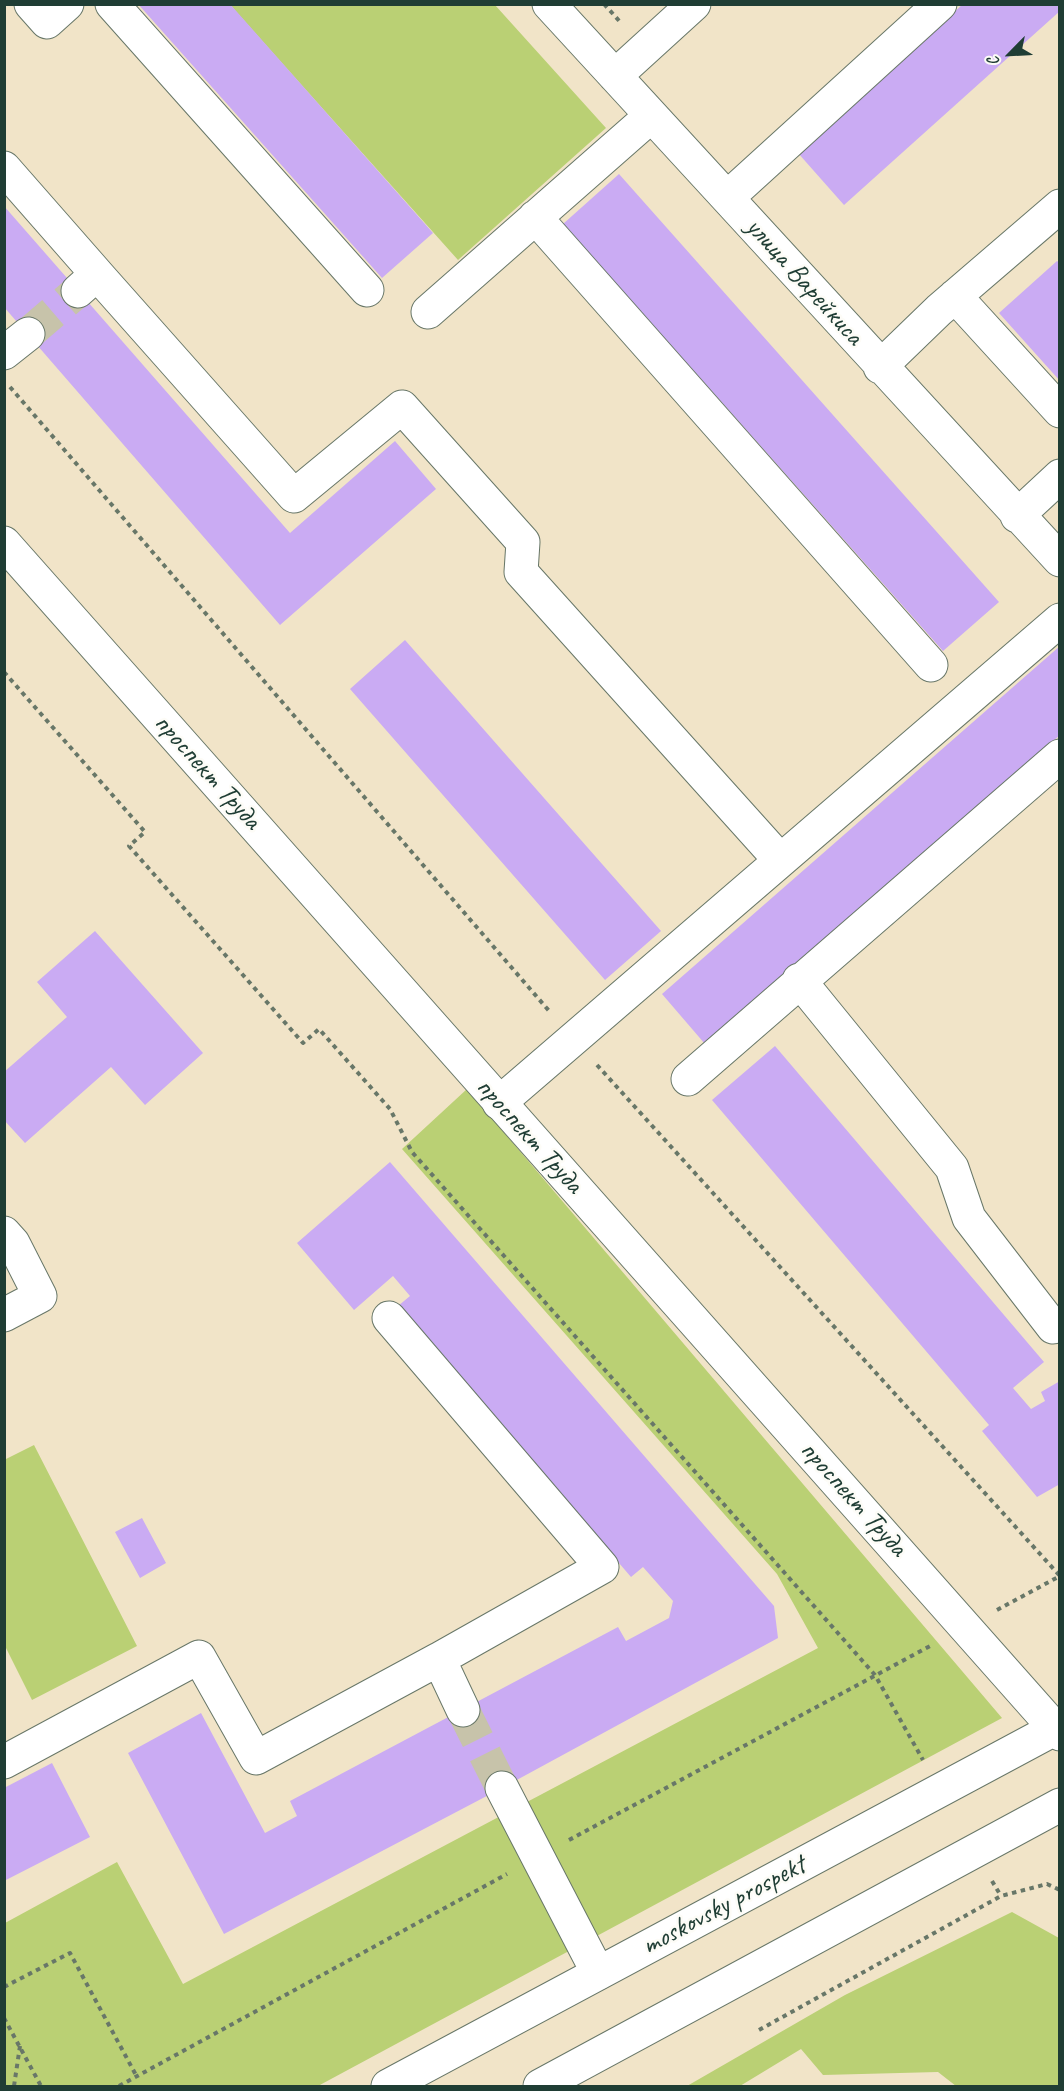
<!DOCTYPE html>
<html>
<head>
<meta charset="utf-8">
<style>
  body { margin:0 }
  #map { position:relative; width:1064px; height:2091px; overflow:hidden; background:#f1e4c8; font-family:Caveat,sans-serif }
  canvas { display:block }
  .frame { position:absolute; inset:0; border:6px solid #1f3d34; pointer-events:none }
  .north { position:absolute; left:980px; top:24px; width:60px; height:60px; -webkit-text-stroke:4px #fdfcf7; paint-order:stroke; rotate:246deg; font-size:16px; font-weight:700; line-height:24px; text-align:center; color:#1f3d34 }
  .north::after { content:''; display:block; margin:auto; width:21px; height:27px; background:#1f3d34; clip-path:polygon(50% 0,100% 100%,50% 72%,0 100%) }
</style>
</head>
<body>
<div id="map">
<canvas width="1064" height="2091"></canvas>
<div class="frame"></div>
<div class="north">С</div>
</div>
<script>
const g = document.querySelector('canvas').getContext('2d');
g.lineJoin = 'round';
function fillPath(path, color) { g.fillStyle = color; g.fill(path, 'evenodd'); }
function stroke(path, color, width, dash) { g.strokeStyle = color; g.lineWidth = width; g.lineCap = dash ? 'butt' : 'round'; g.setLineDash(dash || []); g.stroke(path); }
function write(font, color, halo, rows, align = 'center') {
  g.font = font + ' Caveat,sans-serif'; g.lineWidth = 5; g.setLineDash([]); g.textBaseline = 'middle'; g.strokeStyle = halo; g.fillStyle = color; for (const [text, x, y, turn = 0] of rows) {
    g.save(); g.translate(x, y); g.rotate((+turn || 0) * Math.PI / 180); g.textAlign = isNaN(turn) ? turn : align; if (halo) g.strokeText(text, 0, 0); g.fillText(text, 0, 0); g.restore();
  }
}
fillPath(new Path2D(`
  M453 4 495 5 606 128 458 260 230 5Z
  M467 1089 1002 1718 318 2086H5V1923L117 1862 183 1984 818 1648 777 1574 402 1149Z
  M34 1445 137 1646 32 1700 5 1646 4 1460Z
  M1012 1912 1059 1938V2086H956L938 2072 823 2075 801 2049 740 2086H687L845 1995Z`), '#bad074');
fillPath(new Path2D(`
  M138 4H230L433 233 382 278Z
  M963 4H1060V11L844 205 798 153Z
  M619 174 999 602 943 651 563 224Z
  M4 206 290 533 395 441 436 489 280 625 4 307Z
  M1057 261 1060 263V381L999 313Z
  M405 640 661 931 605 980 350 689Z
  M1060 646V735L705 1044 662 994Z
  M95 931 203 1053 145 1105 111 1067 25 1143 4 1120V1072L67 1017 37 982Z
  M775 1046 1044 1362 1013 1388 1031 1409 1045 1401 1041 1392 1060 1381V1484L1037 1497 982 1431 989 1425 712 1100Z
  M390 1162 774 1606 778 1638 502 1788 224 1934 128 1753 201 1713 265 1833 297 1816 290 1801 618 1627 626 1641 669 1618 673 1601 643 1567 631 1577 398 1306 410 1296 393 1276 354 1310 297 1243Z
  M142 1518 166 1563 140 1578 115 1532Z
  M52 1763 90 1837 4 1881V1788Z`), '#caabf3');
stroke(new Path2D(`
  M28 334 78 291
  M463 1710 502 1788`), '#c7c3aa', 33, [33, 16]);
const minor = new Path2D(`
  M31 4 47 22 67 4
  M112 4 367 290
  M549 4 1060 560
  M615 76 694 4
  M4 168 97 274 78 291
  M728 197 940 4
  M535 217 931 665
  M97 274 294 496 402 407 523 542 521 572 780 860
  M955 296 1060 411
  M428 312 651 116
  M4 353 28 334
  M880 367 939 310 1060 206
  M1017 516 1060 476
  M799 980 952 1168 969 1218 1053 1327 1060 1323
  M688 1079 1060 756
  M499 1103 1060 620
  M4 1233 13 1243 40 1296 4 1315
  M389 1318 602 1567 439 1659 463 1710
  M4 1762 199 1657 256 1758 439 1659
  M502 1788 598 1973`);
const major = new Path2D(`
  M4 543 1060 1734
  M388 2086 1060 1726
  M540 2086 1060 1805`);
stroke(minor, '#687768', 35);
stroke(major, '#687768', 35);
stroke(new Path2D(`
  M604 4 622 24
  M10 387 550 1012
  M4 672 145 832 129 846 303 1043 319 1029 390 1109 412 1152 875 1675 923 1760
  M597 1065 1060 1576
  M997 1610 1060 1576
  M569 1840 932 1645
  M992 1881 1001 1896
  M4 1987 70 1953 137 2077
  M4 2018 41 2086
  M759 2030 1001 1896 1047 1884 1060 1890
  M14 2086 20 2046
  M119 2086 507 1874`), '#687768', 4, [4.5, 4.5]);
stroke(minor, '#fff', 33);
stroke(major, '#fff', 33);
write('28px', '#1f3d34', '#fdfcf7', [
  ["улица Варейкиса",804,282,48],
  ["проспект Труда",207,772,48],
  ["проспект Труда",529,1136,48],
  ["проспект Труда",853,1499,48],
  ["moskovsky prospekt",724,1906,-28]
]);
</script>
</body>
</html>
